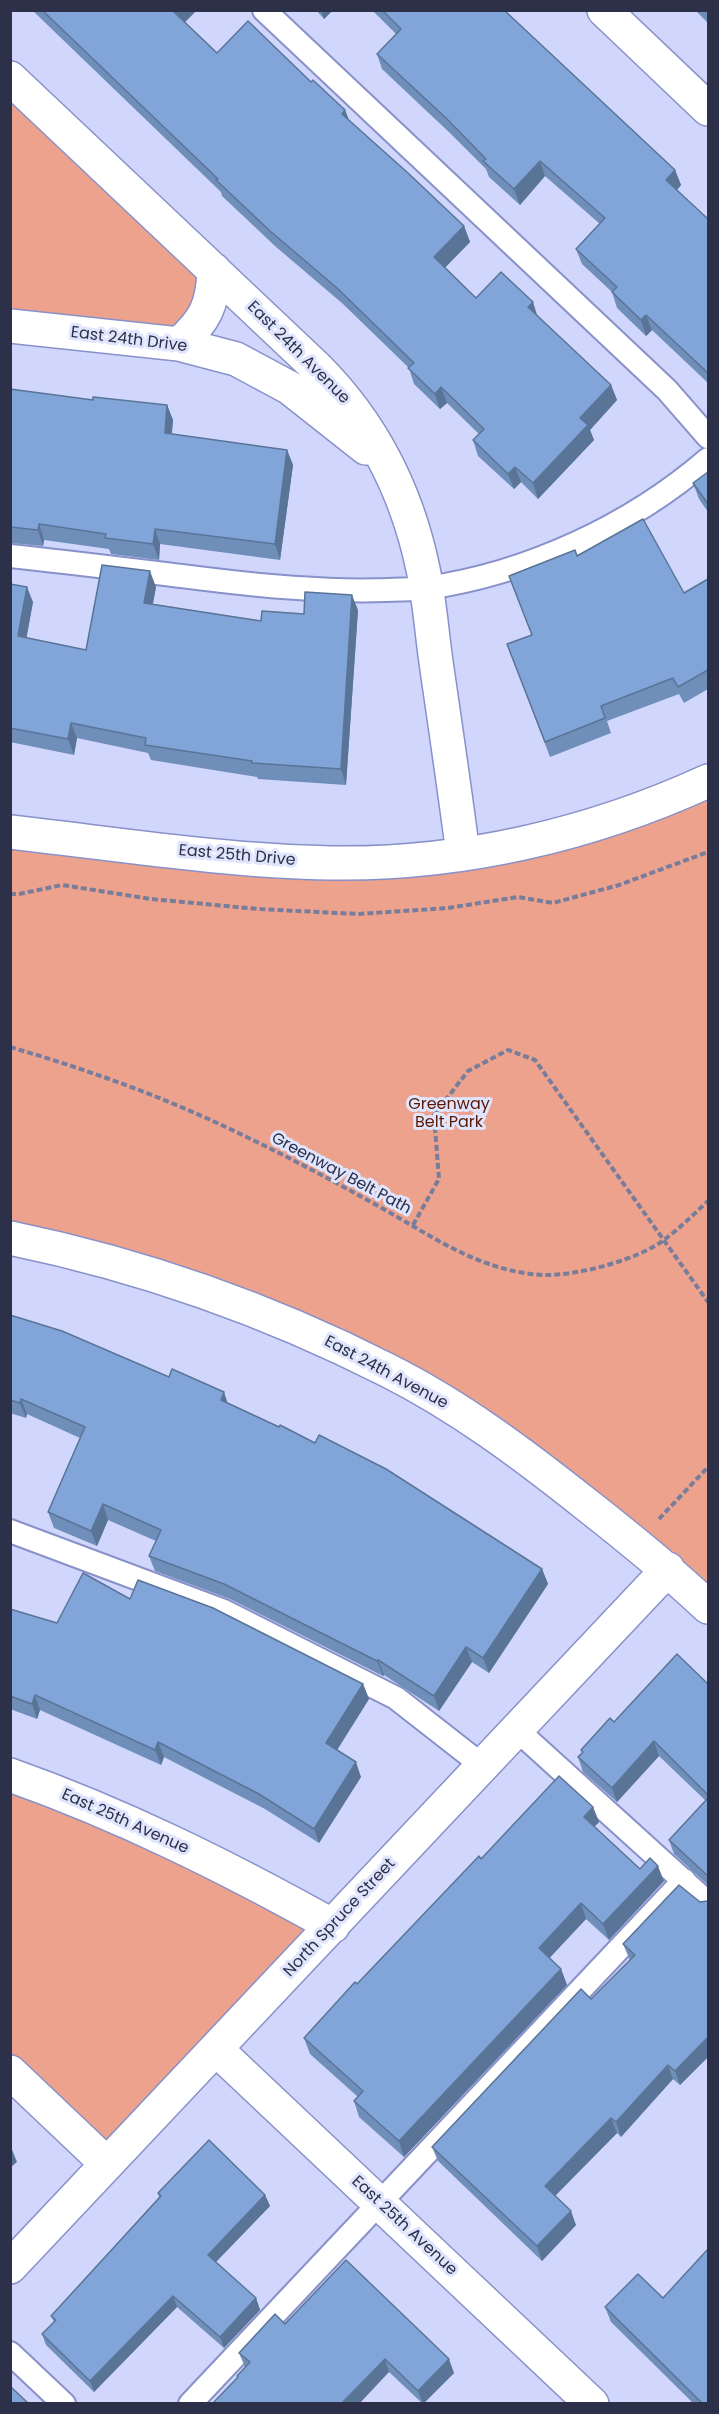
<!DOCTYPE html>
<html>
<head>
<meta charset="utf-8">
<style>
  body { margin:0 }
  #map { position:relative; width:719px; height:2414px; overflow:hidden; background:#d1d7fc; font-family:Poppins,sans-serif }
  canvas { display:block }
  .frame { position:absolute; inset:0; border:12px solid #2c3048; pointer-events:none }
</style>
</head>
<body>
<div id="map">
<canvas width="719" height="2414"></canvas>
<div class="frame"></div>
</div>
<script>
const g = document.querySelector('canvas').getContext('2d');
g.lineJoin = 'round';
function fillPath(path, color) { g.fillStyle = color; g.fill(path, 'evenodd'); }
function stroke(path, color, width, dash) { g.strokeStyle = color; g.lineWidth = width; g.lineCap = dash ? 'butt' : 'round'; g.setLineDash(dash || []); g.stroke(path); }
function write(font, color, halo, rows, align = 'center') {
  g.font = font + ' Poppins,sans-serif'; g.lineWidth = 6; g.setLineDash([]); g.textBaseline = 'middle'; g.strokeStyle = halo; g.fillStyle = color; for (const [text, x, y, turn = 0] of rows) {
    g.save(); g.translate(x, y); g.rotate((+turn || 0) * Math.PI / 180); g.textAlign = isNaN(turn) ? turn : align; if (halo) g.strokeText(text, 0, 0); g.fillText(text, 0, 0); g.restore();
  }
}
fillPath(new Path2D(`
  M10 78 214 270 196 329 11 326Z
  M708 779V1607L396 1374 11 1242V832L463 854Z
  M10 1775 333 1926 107 2164 11 2072Z`), '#eca28d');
const service = new Path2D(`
  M264 10 667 390 708 437
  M10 556C78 563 146 572 214 580 271 587 328 592 386 590 399 589 413 590 427 588 529 573 630 526 708 459
  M10 1531 224 1611 396 1698 483 1766
  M517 1730 708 1903
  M10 2353 64 2404
  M190 2404 684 1880`);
const minor = new Path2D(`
  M10 78 316 367C372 423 407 492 423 569 430 602 432 636 437 669 446 731 455 792 463 854
  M10 326 179 344 236 359 290 388 366 448
  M179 344C205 321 213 305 214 270
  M10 1238C141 1265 269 1310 387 1370 459 1406 524 1455 587 1505 629 1538 670 1571 708 1607
  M10 1775C123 1815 229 1868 333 1926
  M216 2049 592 2404
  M10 2072 107 2164
  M10 2267 668 1569`);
const tertiary = new Path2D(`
  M604 10 708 109
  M10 832C117 844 224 861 331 863 461 865 590 835 708 781`);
stroke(service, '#8891c9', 26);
stroke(minor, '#8891c9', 36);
stroke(tertiary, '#8891c9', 36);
stroke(new Path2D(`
  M10 894H19L62 885 151 899 258 909 358 914 448 908 518 897 553 903 619 885 708 852
  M10 1047C79 1067 150 1092 215 1122 267 1146 319 1173 369 1201 427 1232 475 1271 543 1275 577 1276 637 1260 664 1240 680 1228 694 1214 708 1201
  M413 1225 439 1179 434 1115 468 1071 508 1050 535 1060 708 1302
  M659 1519 708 1467`), '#787d9b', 4, [6, 3]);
stroke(service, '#fff', 22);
stroke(minor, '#fff', 33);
stroke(tertiary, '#fff', 33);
fillPath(new Path2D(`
  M32 10H197L185 22 217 53 311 82 345 110 349 120 464 226 470 242 445 267 476 298 538 317 611 385 617 400 590 430 594 440 538 499 521 482 514 489 478 456 473 440 479 434 447 403 440 409 414 384 409 368 343 304 275 246 222 196 221 192Z
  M316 10H333L324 19Z
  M372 10H504L675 170 681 185 677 190 708 219V383L652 330 646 336 617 308 612 292 582 264 576 249 600 224 545 176 520 205 489 177 486 169 451 134 382 69 377 54 396 34Z
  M695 10H708V23Z
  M10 389 93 400 167 405 173 420 172 434 287 450 293 465 280 560 160 544 159 560 111 554 109 549 44 540 43 546 10 543Z
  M708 472V512L699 499 693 483Z
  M577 556 684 593 708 579V689L684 703 679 694 607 721 611 733 550 757 507 644 532 635Z
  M10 584 33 602 26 638 86 650 156 587 153 604 261 621 304 614 358 610 346 785 258 779 257 777 151 760 148 753 77 738 74 755 10 742Z
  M10 1315 228 1403 542 1569 548 1584 489 1673 472 1662 439 1711 384 1675 383 1676 230 1599 155 1571 149 1556 156 1541 108 1520 97 1546 54 1528 48 1512 80 1438 27 1414 26 1418 10 1413Z
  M130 1599 363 1684 369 1699 337 1750 361 1777 319 1843 265 1809 164 1757 161 1765 40 1710 37 1719 10 1709V1609L57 1623Z
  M708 1684V1885L674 1854 669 1840 706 1801 659 1756 617 1802 583 1772 578 1757 582 1753 581 1750 614 1722Z
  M593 1807 599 1822 594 1827 640 1869 664 1881 609 1940 586 1919 549 1958 561 1969 567 1985 404 2157 359 2117 354 2101 358 2097 310 2054 304 2038 357 1984 481 1859Z
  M708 1900V2057L680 2085 673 2079 621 2137 617 2133 555 2196 576 2225 542 2261 438 2161 432 2147 591 1999 630 1960 629 1958 623 1944 700 1902 707 1901Z
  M158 2193 265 2195 270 2206 216 2262 256 2298 260 2310 224 2348 177 2307 94 2392 46 2345 42 2334 54 2322 51 2316 159 2197Z
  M663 2298 708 2403H693L611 2322 605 2307Z
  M285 2324 454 2373 424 2403H422L389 2372 237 2378V2376L245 2367 239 2353Z`), '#6f8eba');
fillPath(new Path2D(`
  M176 10H197L180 27 174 12Z
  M321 10H333L324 19Z
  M345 110 351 126 342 114Z
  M540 161 545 176 520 205 514 189Z
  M675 170 681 185 672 196 666 180Z
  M464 226 470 242 440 273 434 257Z
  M533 302 538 318 528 307Z
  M646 315 652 330 646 336 641 320Z
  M611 385 617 400 590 430 594 440 538 499 533 483 580 418Z
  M441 387 447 403 440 409 435 394Z
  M167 405 173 420 170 449 165 433Z
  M287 450 293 465 280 560 275 544Z
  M515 467 521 482 514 489 508 474Z
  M39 524 44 540 43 546 38 530Z
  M155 529 160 544 159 560 153 544Z
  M150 571 156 587 150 618 144 603Z
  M27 587 33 602 24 652 18 636Z
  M352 595 358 610 346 785 341 769Z
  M71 723 77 738 74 755 68 739Z
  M224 1392 229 1407 221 1400Z
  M21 1399 27 1414 26 1418 20 1403Z
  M103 1504 108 1520 97 1546 91 1531Z
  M542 1569 548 1584 489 1673 483 1658Z
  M466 1647 472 1662 439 1711 434 1696Z
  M378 1660 384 1675 383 1676 377 1661Z
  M363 1684 369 1699 332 1758 326 1743Z
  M35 1695 40 1710 37 1719 32 1704Z
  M654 1741 659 1756 617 1802 612 1788Z
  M158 1742 164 1757 161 1765 155 1750Z
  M356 1762 361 1777 319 1843 314 1829Z
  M593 1807 599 1822 589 1832 584 1817Z
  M658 1866 664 1881 609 1940 603 1924Z
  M581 1903 586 1919 544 1964 539 1948Z
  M561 1969 567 1985 404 2157 399 2141Z
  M708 2037V2057L680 2085 675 2071Z
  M668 2065 673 2079 621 2137 616 2122Z
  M611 2118 617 2133 550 2201 545 2186Z
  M10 2147H11L17 2162 10 2168Z
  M265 2195 270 2206 212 2266 208 2255Z
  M571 2211 576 2225 542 2261 537 2246Z
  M173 2296 177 2307 94 2392 90 2381Z
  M256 2298 260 2310 224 2348 220 2337Z
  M385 2359 389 2372 360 2403H342Z
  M449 2359 454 2373 424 2403H423L418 2391Z`), '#5a7497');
const building = new Path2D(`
  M42 10H176L174 12 217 53 248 21 311 82 313 80 345 110 342 114 408 173 464 226 434 257 476 298 501 272 533 302 528 307 611 385 580 418 588 425 533 483 515 467 508 474 473 440 484 429 441 387 435 394 408 368 414 363 337 288 270 231 216 180 218 179Z
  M382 10H504L675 170 666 180 708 219V373L646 315 641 320 612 292 617 287 576 249 605 218 540 161 514 189 483 161 486 159 446 118 377 54 401 29Z
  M10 389 93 400V397L167 405 165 433 287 450 275 544 155 529 153 544 105 538 106 534 39 524 38 530 10 527Z
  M708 472V504L693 483Z
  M643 519 684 593 708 579V670L678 687 673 678 601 706 605 718 545 742 507 644 532 635 509 576 575 550 577 556Z
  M102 565 150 571 144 603 261 621 262 611 304 614 305 592 352 595 341 769 252 763V761L145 745 146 738 71 723 68 739 10 728V584L27 587 18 636 86 650Z
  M10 1315 62 1331 169 1377 172 1369 224 1392 221 1400 279 1427 280 1425 315 1443 319 1435 386 1469 542 1569 483 1658 466 1647 434 1696 378 1660 377 1661 224 1584 149 1556 161 1530 103 1504 91 1531 48 1512 85 1427 21 1399 20 1403 10 1400Z
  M83 1573 130 1599 138 1580 213 1608 363 1684 326 1743 356 1762 314 1829 259 1794 158 1742 155 1750 35 1695 32 1704 10 1696V1609L57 1623Z
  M677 1654 708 1684V1795L654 1741 612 1788 578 1757 583 1752 581 1750 610 1718 614 1722Z
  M559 1776 593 1807 584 1817 640 1869 650 1858 658 1866 603 1924 581 1903 539 1948 561 1969 399 2141 354 2101 363 2091 304 2038 355 1982 357 1984 479 1856 481 1859Z
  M708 1798V1876L669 1840Z
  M679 1885 700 1902 707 1901 708 1900V2037L675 2071 668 2065 616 2122 611 2118 545 2186 571 2211 537 2246 432 2147 581 1989 591 1999 635 1955 623 1944Z
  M209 2140 265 2195 208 2255 256 2298 220 2337 173 2296 90 2381 42 2334 56 2320 51 2316 161 2196 158 2193Z
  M708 2249V2403H702L605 2307 638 2274 663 2298Z
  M346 2260 449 2359 418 2391 385 2359 342 2403H213L238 2377 237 2376 250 2362 239 2353 275 2314 285 2324Z
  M11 2387 28 2403H10Z`);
fillPath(building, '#81a5d8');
stroke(building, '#5a7497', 1.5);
write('16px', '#2c3048', '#e0e5fe', [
  ["East 24th Drive",129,340,7],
  ["East 24th Avenue",298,353,45],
  ["East 25th Drive",237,856,5],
  ["Greenway Belt Path",341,1174,28],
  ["East 24th Avenue",386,1373,28],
  ["East 25th Avenue",125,1822,24],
  ["North Spruce Street",340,1918,-47],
  ["East 25th Avenue",404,2226,43]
]);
write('16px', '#5b1803', '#e0e5fe', [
  ["Greenway",449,1105],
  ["Belt Park",449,1123]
]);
</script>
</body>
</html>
